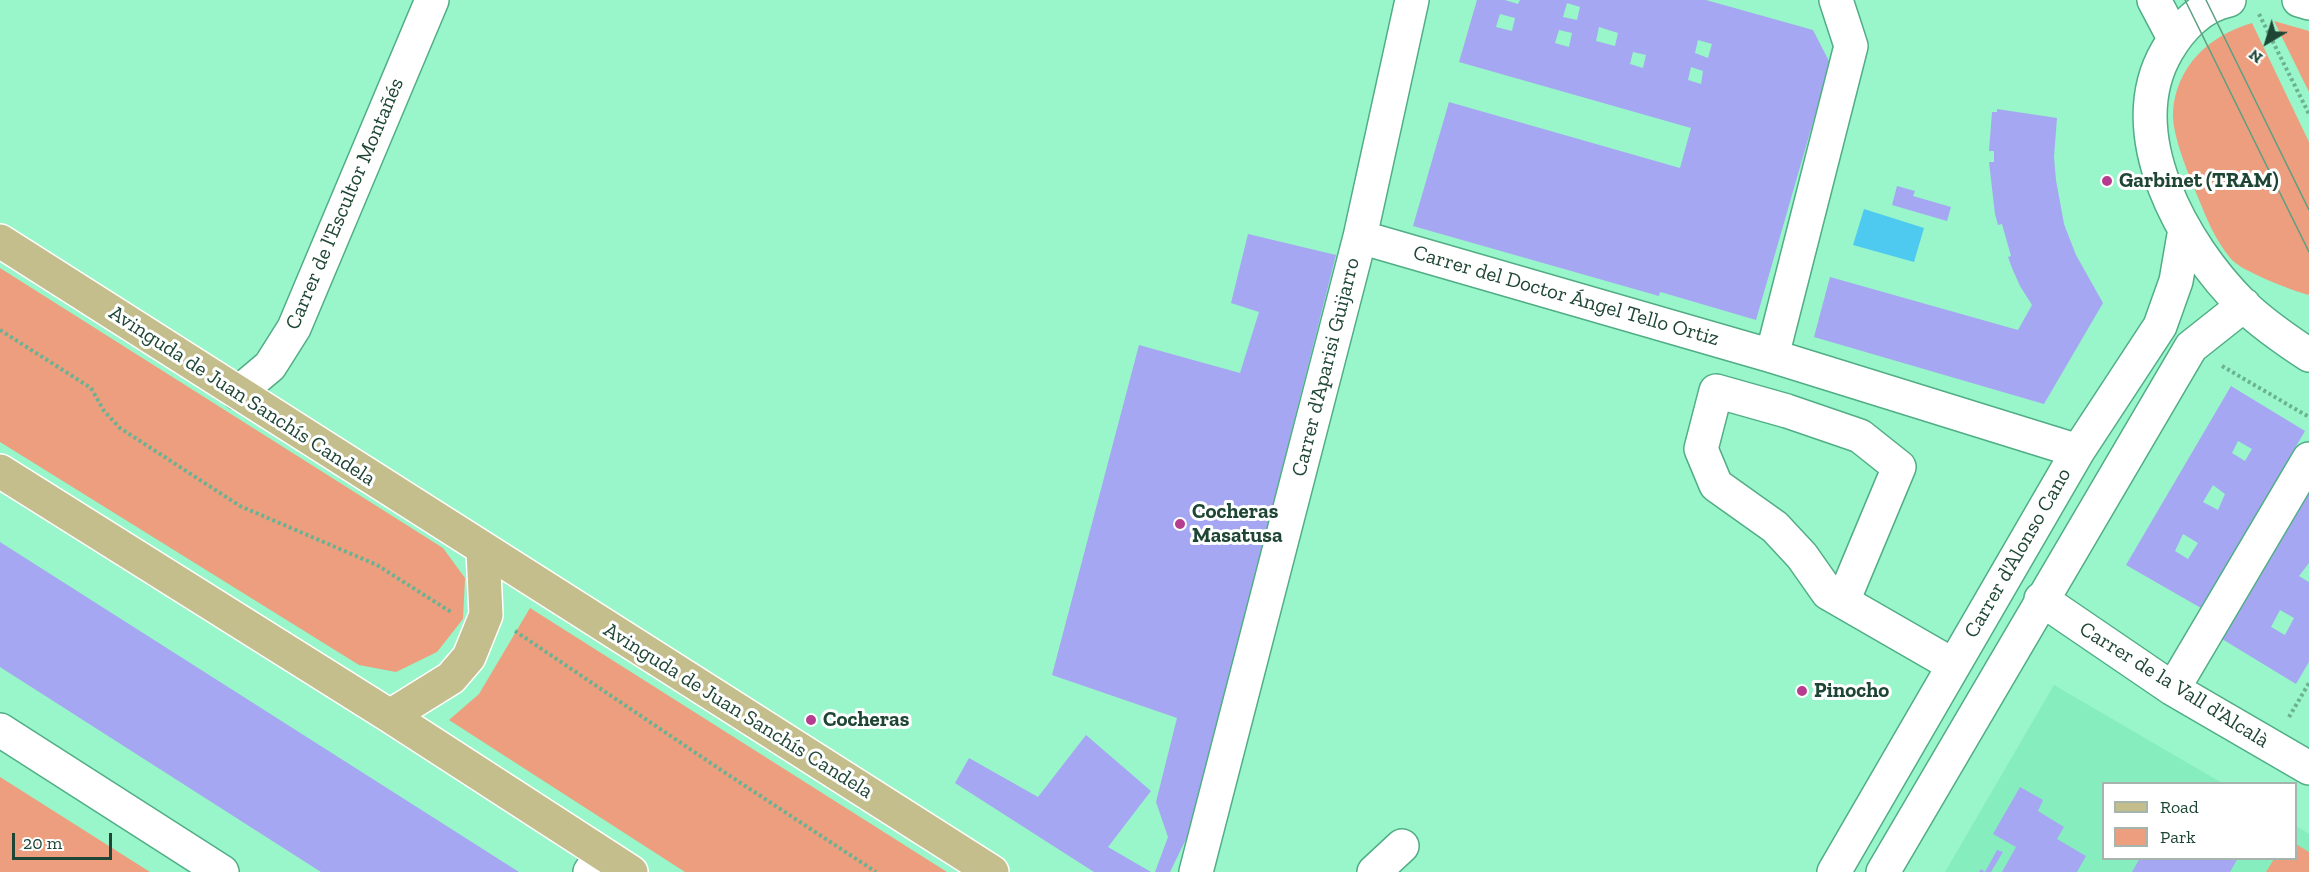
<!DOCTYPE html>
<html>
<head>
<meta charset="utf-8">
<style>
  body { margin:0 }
  #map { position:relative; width:2309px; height:872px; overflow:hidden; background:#99f5ca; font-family:"Zilla Slab",serif }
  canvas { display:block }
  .legend { position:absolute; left:2102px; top:782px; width:195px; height:78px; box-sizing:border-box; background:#fff; border:2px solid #a5b5ae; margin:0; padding:8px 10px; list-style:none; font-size:18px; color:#1f4635 }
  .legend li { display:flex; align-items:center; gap:12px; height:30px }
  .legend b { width:30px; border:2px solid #a5b5ae }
  .north { position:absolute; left:2237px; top:12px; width:60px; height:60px; -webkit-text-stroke:4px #fff; paint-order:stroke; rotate:218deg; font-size:16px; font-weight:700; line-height:24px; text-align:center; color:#1f4635 }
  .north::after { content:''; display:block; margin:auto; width:21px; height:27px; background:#1f4635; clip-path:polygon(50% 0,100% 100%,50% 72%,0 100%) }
  .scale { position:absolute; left:12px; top:833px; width:100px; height:27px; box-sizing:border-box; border:3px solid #1f4635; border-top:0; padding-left:8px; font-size:18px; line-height:21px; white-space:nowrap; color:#1f4635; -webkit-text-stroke:4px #fff; paint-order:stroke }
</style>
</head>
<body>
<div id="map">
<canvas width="2309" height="872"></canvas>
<ul class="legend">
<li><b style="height:8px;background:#c4be8c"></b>Road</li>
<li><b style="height:16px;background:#ed9e7e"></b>Park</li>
</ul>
<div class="north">N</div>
<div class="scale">20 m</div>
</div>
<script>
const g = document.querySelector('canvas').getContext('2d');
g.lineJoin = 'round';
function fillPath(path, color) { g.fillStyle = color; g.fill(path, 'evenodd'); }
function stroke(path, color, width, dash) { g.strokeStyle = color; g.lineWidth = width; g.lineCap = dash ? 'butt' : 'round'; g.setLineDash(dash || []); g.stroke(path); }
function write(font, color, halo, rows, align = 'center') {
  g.font = font + ' "Zilla Slab",serif'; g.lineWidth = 6; g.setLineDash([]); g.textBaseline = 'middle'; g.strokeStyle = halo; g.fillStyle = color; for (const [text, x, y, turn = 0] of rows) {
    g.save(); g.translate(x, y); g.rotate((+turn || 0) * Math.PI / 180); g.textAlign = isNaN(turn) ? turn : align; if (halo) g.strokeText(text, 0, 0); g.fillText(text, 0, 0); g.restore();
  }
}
fillPath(new Path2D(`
  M2054 685 2222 783 2104 784V858H2296V826L2309 834V872H1945Z`), '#86edbe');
fillPath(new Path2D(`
  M2274 21 2309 31V92Z
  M2252 23 2309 142V295C2293 291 2241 271 2231 259 2215 240 2206 217 2197 195 2188 172 2172 136 2173 112 2176 66 2210 35 2252 23Z
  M0 268 443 548 465 578 463 619 437 652 396 672 359 665 0 442Z
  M530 608 947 872H685L449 720 479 694Z
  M0 777 19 789 150 872H0Z
  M2296 844 2309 852V872H2266L2274 859 2296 858Z`), '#ed9e7e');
fillPath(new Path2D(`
  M1864 209 1924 228 1914 262 1853 245Z`), '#4ecaf1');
fillPath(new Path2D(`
  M1477 0H1505L1518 4 1520 0H1706L1813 30 1830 63 1756 320 1664 293 1660 292 1659 296 1413 226 1449 102 1680 168 1691 128 1459 62ZM1567 3 1580 7 1577 20 1563 17ZM1500 14 1515 18 1512 31 1496 27ZM1599 27 1618 33 1615 46 1596 41ZM1559 30 1572 33 1569 47 1555 43ZM1698 40 1712 44 1708 58 1695 53ZM1633 52 1646 55 1643 68 1630 64ZM1691 67 1703 71 1701 84 1688 80Z
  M1997 109 2057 118 2054 157 2056 180 2064 224 2076 255 2103 303 2044 404 1814 337 1830 277 2018 330 2032 305 2020 286 2012 268 2008 257 2011 256 2002 224 1998 225 1995 214 1989 162H1994V151H1989L1992 112H1997Z
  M1897 186 1915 191 1913 196 1951 207 1947 221 1892 205Z
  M1248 234 1336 255 1191 829 1170 872H1155L1168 837 1156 802 1177 718 1052 675 1139 345 1240 373 1259 312 1231 303Z
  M2231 386 2305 431 2201 608 2126 565ZM2238 441 2252 449 2245 461 2232 453ZM2213 485 2225 494 2218 510 2203 502ZM2183 534 2198 543 2188 559 2175 551Z
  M2309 493V563L2299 576 2309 582V662L2296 684 2222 639ZM2280 610 2294 618 2285 635 2271 627Z
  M0 542 519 872H321L0 667Z
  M1086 735 1151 791 1108 847 1151 872H1094L955 783 969 758 1038 797Z
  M2020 787 2043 800 2038 811 2064 827 2057 839 2086 856 2077 872H2002L2016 847 1993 834Z
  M1997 850 2003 852 1991 872H1979L1981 869 1985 872Z
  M2140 858H2238L2230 872H2132Z`), '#a6a7f2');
const minor = new Path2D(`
  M2154 0 2174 38
  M2229 0C2202 5 2180 28 2167 51 2119 133 2183 246 2243 305 2263 324 2286 340 2309 355
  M2299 0 2309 3
  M1360 237 1772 356 2078 451
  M1772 356 1851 46 1836 0
  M238 393 270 366 294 328 432 0
  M2041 599 2173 689 2309 768
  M1843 601 1899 467 1860 436 1787 411 1716 391 1701 449 1716 485 1775 527 1802 556 1828 593 1953 665
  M2173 689 2309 459
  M0 730 222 872
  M590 872 602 854
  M1196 872 1360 237 1412 0
  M1374 872 1402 846
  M1834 872 2078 451 2160 326 2176 281 2185 229
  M1883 872 2191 347 2244 305`);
const major = new Path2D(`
  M0 241 992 872
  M0 471 390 716 631 872
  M390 716 451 678 469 657 486 615 483 550`);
stroke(minor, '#51ad85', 36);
stroke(major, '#fff', 36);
stroke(new Path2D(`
  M2259 14 2309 114
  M0 330 91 388 104 411 120 428 240 506 377 565 451 612
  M2222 366 2309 417
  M515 631 721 770 876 872
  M2289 717 2309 683`), '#6ab291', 4, [3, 3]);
stroke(minor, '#fff', 33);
stroke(major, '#c4be8c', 33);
stroke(new Path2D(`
  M2185 0 2309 252
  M2206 0 2309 210`), '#5d9f81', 1.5);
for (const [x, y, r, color] of [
  [2107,181,6,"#b63c8f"],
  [1180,524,6,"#b63c8f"],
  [1802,691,6,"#b63c8f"],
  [811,720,6,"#b63c8f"]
]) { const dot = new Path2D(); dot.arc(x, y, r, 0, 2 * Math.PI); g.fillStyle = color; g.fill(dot); stroke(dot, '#fff', 2); }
write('bold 21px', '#1f4635', '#fff', [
  ["Garbinet (TRAM)",2119,181],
  ["Cocheras",1192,512],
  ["Masatusa",1192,536],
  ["Pinocho",1814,691],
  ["Cocheras",823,720]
], 'left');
write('21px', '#1f4635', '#fff', [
  ["Carrer de l'Escultor Montañés",345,204,-67],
  ["Carrer del Doctor Ángel Tello Ortiz",1566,296,16],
  ["Carrer d'Aparisi Guijarro",1326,367,-76],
  ["Avinguda de Juan Sanchís Candela",242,396,33],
  ["Carrer d'Alonso Cano",2018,553,-60],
  ["Carrer de la Vall d'Alcalà",2174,685,32],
  ["Avinguda de Juan Sanchís Candela",738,711,32]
]);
</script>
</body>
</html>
